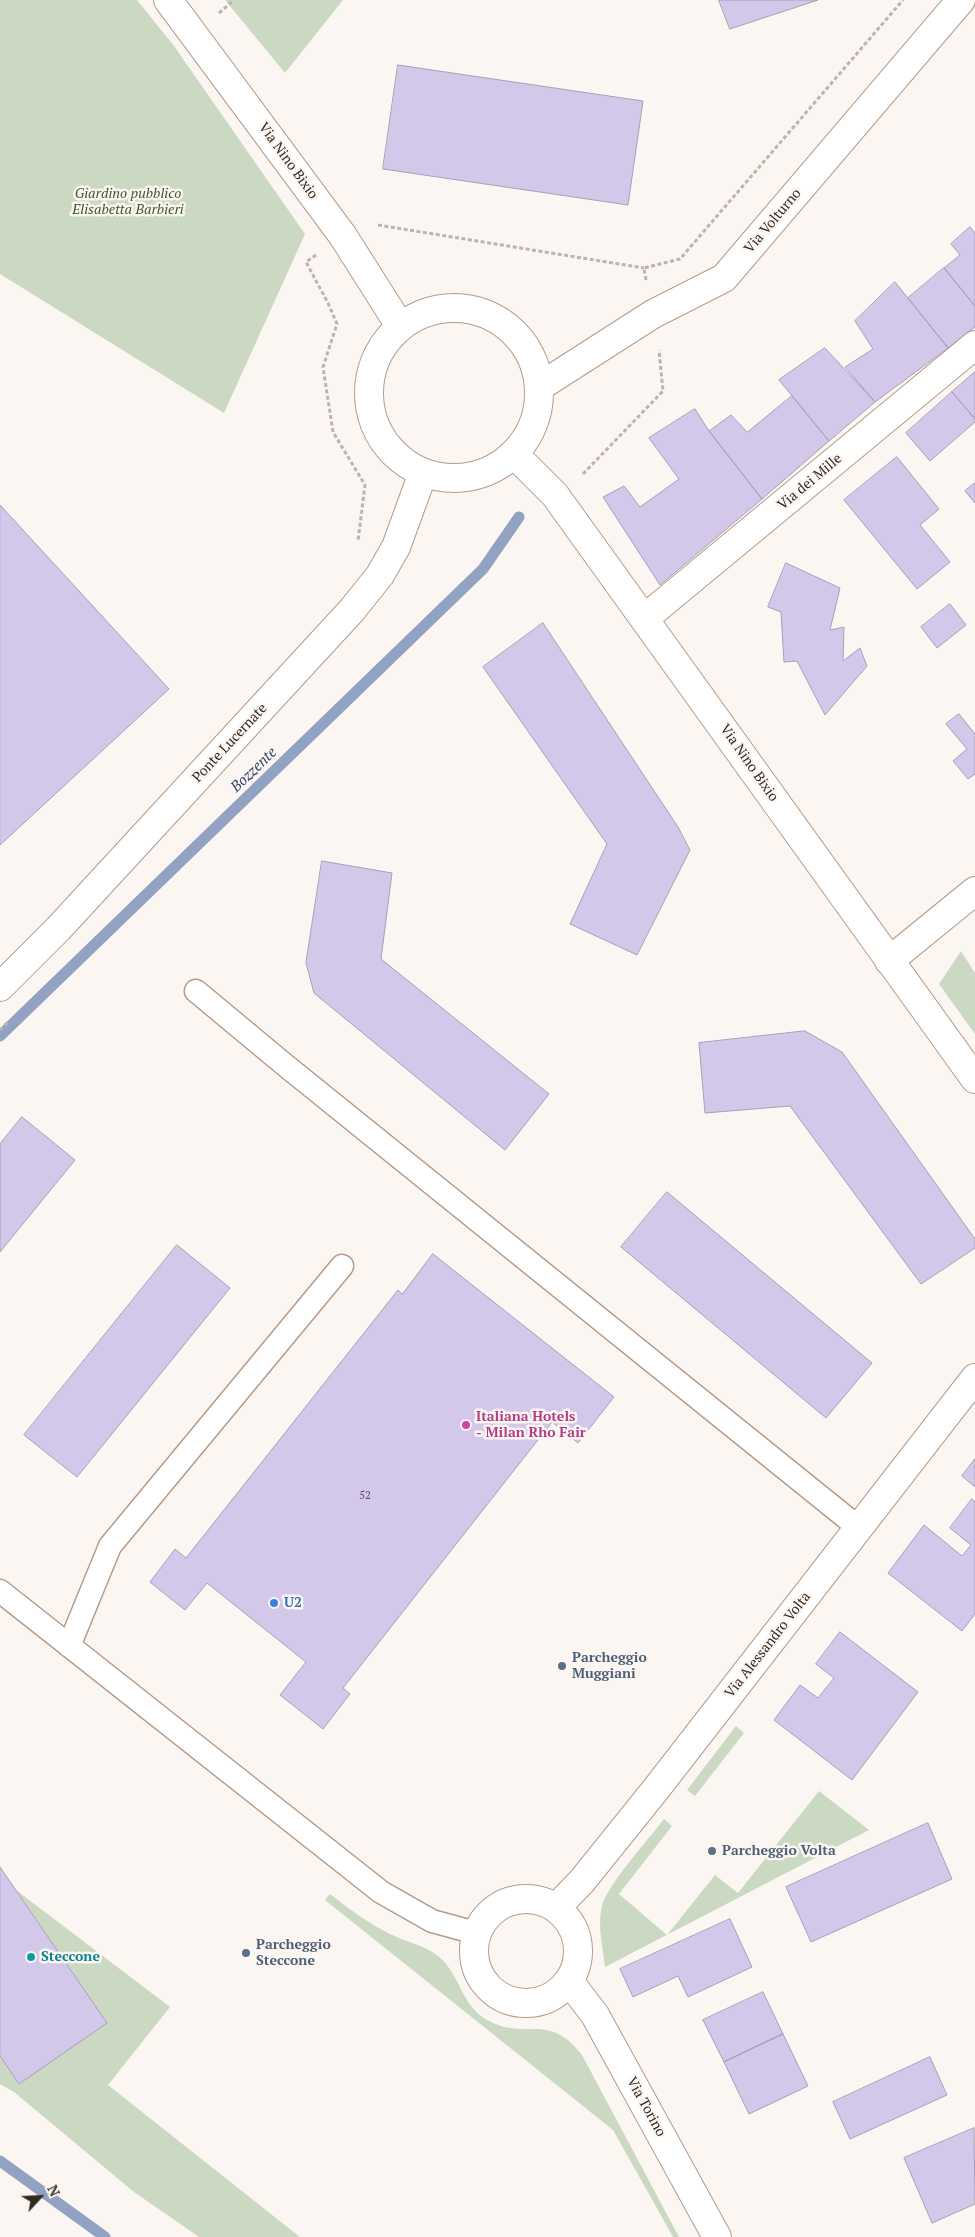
<!DOCTYPE html>
<html>
<head>
<meta charset="utf-8">
<style>
  body { margin:0 }
  #map { position:relative; width:975px; height:2237px; overflow:hidden; background:#fcf6f2; font-family:"PT Serif",serif }
  canvas { display:block }
  .north { position:absolute; left:15px; top:2172px; width:50px; height:50px; -webkit-text-stroke:4px #fcf6f2; paint-order:stroke; rotate:65deg; font-size:14px; font-weight:700; line-height:20px; text-align:center; color:#342922 }
  .north::after { content:''; display:block; margin:auto; width:18px; height:22px; background:#342922; clip-path:polygon(50% 0,100% 100%,50% 72%,0 100%) }
</style>
</head>
<body>
<div id="map">
<canvas width="975" height="2237"></canvas>
<div class="north">N</div>
</div>
<script>
const g = document.querySelector('canvas').getContext('2d');
g.lineJoin = 'round';
function fillPath(path, color) { g.fillStyle = color; g.fill(path, 'evenodd'); }
function stroke(path, color, width, dash) { g.strokeStyle = color; g.lineWidth = width; g.lineCap = dash ? 'butt' : 'round'; g.setLineDash(dash || []); g.stroke(path); }
function write(font, color, halo, rows, align = 'center') {
  g.font = font + ' "PT Serif",serif'; g.lineWidth = 5; g.setLineDash([]); g.textBaseline = 'middle'; g.strokeStyle = halo; g.fillStyle = color; for (const [text, x, y, turn = 0] of rows) {
    g.save(); g.translate(x, y); g.rotate((+turn || 0) * Math.PI / 180); g.textAlign = isNaN(turn) ? turn : align; if (halo) g.strokeText(text, 0, 0); g.fillText(text, 0, 0); g.restore();
  }
}
fillPath(new Path2D(`
  M0 0H137L174 46 305 234 224 413 0 274Z
  M225 0H343L285 73Z
  M961 951 975 973V1034L939 984Z
  M736 1726 744 1733 695 1796 687 1790Z
  M819 1791 869 1830 605 1967C603 1948 597 1925 602 1906 607 1885 649 1839 664 1819L672 1826 619 1894 667 1935 715 1875 738 1893Z
  M16 1890 170 2007 108 2085 300 2237H199L134 2192 14 2092 0 2084V2056L19 2084 107 2023Z
  M330 1894C349 1909 368 1923 390 1934 406 1942 424 1945 438 1956 461 1974 460 2006 489 2021 527 2041 548 2011 582 2055L679 2237H673L613 2130 325 1900Z`), '#cbd9c3');
stroke(new Path2D(`
  M0 1036 483 569 519 517
  M0 2161 105 2237`), '#92a2c2', 11);
const building = new Path2D(`
  M719 0H818L730 29Z
  M398 65 643 101 628 205 383 169Z
  M970 227 975 233V306L944 268 960 255 951 244Z
  M944 268 975 306V327L948 348 908 298Z
  M895 282 948 348 875 402 845 367 873 349 855 321Z
  M825 348 875 402 829 441 779 380Z
  M975 372V419L952 392Z
  M952 392 975 419V422L930 461 906 433Z
  M792 396 829 441 762 499 709 431 731 415 747 432Z
  M695 409 709 431 762 499 660 585 603 497 624 486 640 507 679 479 649 438Z
  M897 457 939 509 920 525 950 562 917 589 844 500Z
  M975 483V503L965 491Z
  M0 505 169 689 0 845Z
  M786 563 840 588 830 630 844 627 843 661 860 648 867 666 825 715 797 661 784 662 781 612 768 607Z
  M950 604 966 625 937 648 921 627Z
  M543 623 678 827 690 850 637 955 570 924 607 844 483 667Z
  M959 714 975 734V774L968 779 953 761 967 749 946 724Z
  M322 861 392 873 381 959 549 1094 505 1150 314 993 306 963Z
  M805 1031 842 1052 975 1239V1248L921 1284 790 1106 705 1113 699 1043Z
  M22 1117 75 1160 0 1252V1144Z
  M667 1192 872 1363 826 1418 621 1247Z
  M177 1245 230 1288 77 1477 24 1435Z
  M433 1254 614 1397 578 1443 552 1422 343 1688 350 1694 323 1729 280 1695 306 1662 207 1583 185 1610 150 1582 175 1549 186 1558 398 1290 402 1294Z
  M975 1459V1487L962 1476Z
  M972 1499 975 1502V1614L962 1631 888 1573 924 1525 962 1556 971 1545 950 1528Z
  M840 1632 918 1692 852 1780 774 1720 800 1685 818 1698 834 1678 816 1664Z
  M928 1823 952 1879 811 1942 786 1887Z
  M0 1867 107 2023 19 2084 0 2056Z
  M730 1919 752 1967 688 1997 678 1976 633 1997 620 1969Z
  M763 1992 783 2034 724 2062 703 2020Z
  M783 2034 808 2086 749 2114 724 2062Z
  M930 2057 947 2095 850 2139 833 2102Z
  M974 2128 975 2204 932 2223 904 2158Z`);
fillPath(building, '#d3c7ea');
stroke(building, '#a79eba', 1);
const lane = new Path2D(`
  M196 991 285 1065 859 1528
  M0 1591 381 1892 432 1921 476 1933
  M69 1646 110 1546 342 1266`);
const street = new Path2D(`
  M168 0 343 236 400 326
  M369 393a85 85 0 1 1 170 0a85 85 0 1 1-170 0Z
  M539 387 653 314 724 278 961 0
  M514 454 555 495 975 1079
  M645 618 975 345
  M889 961 975 891
  M0 987 58 929 352 610 380 575 396 547 423 473
  M474 1951a52 52 0 1 1 104 0a52 52 0 1 1-104 0Z
  M556 1908 582 1881 656 1789 975 1378
  M569 1981 595 2015 717 2237`);
stroke(lane, '#b69b88', 25);
stroke(street, '#b69b88', 30);
stroke(new Path2D(`
  M219 13 234 0
  M378 225 644 268
  M316 255 306 262 328 303 337 324 323 367 333 432 365 485 358 541
  M646 280 644 268 680 259 903 0
  M583 474 663 391 659 350
  M0 1030 9 1021`), '#bcb4af', 3, [4, 2.5]);
stroke(lane, '#fff', 22);
stroke(street, '#fff', 28);
for (const [x, y, r, color] of [
  [466,1425,5,"#d1479c"],
  [274,1603,5,"#3f7fe0"],
  [562,1666,5,"#5c6f8a"],
  [712,1851,5,"#5c6f8a"],
  [246,1953,5,"#5c6f8a"],
  [31,1957,5,"#0f9aa8"]
]) { const dot = new Path2D(); dot.arc(x, y, r, 0, 2 * Math.PI); g.fillStyle = color; g.fill(dot); stroke(dot, '#fcf6f2', 2); }
write('11px', '#5c5054', null, [
  ["52",365,1496]
]);
write('14px', '#342922', '#fcf6f2', [
  ["Via Nino Bixio",288,161,54],
  ["Via Volturno",773,221,-50],
  ["Via dei Mille",810,482,-40],
  ["Ponte Lucernate",230,743,-47],
  ["Via Nino Bixio",749,763,55],
  ["Via Alessandro Volta",768,1645,-52],
  ["Via Torino",646,2107,61]
]);
write('italic 14px', '#3c5829', '#fcf6f2', [
  ["Giardino pubblico",128,194],
  ["Elisabetta Barbieri",128,210]
]);
write('bold 14px', '#b23c85', '#fcf6f2', [
  ["Italiana Hotels",476,1417],
  ["- Milan Rho Fair",476,1433]
], 'left');
write('bold 14px', '#366cbe', '#fcf6f2', [
  ["U2",284,1603]
], 'left');
write('bold 14px', '#4e5e75', '#fcf6f2', [
  ["Parcheggio",572,1658],
  ["Muggiani",572,1674],
  ["Parcheggio Volta",722,1851],
  ["Parcheggio",256,1945],
  ["Steccone",256,1961]
], 'left');
write('bold 14px', '#0d838f', '#fcf6f2', [
  ["Steccone",41,1957]
], 'left');
write('italic 15px', '#304470', '#fcf6f2', [
  ["Bozzente",254,770,-44]
]);
</script>
</body>
</html>
